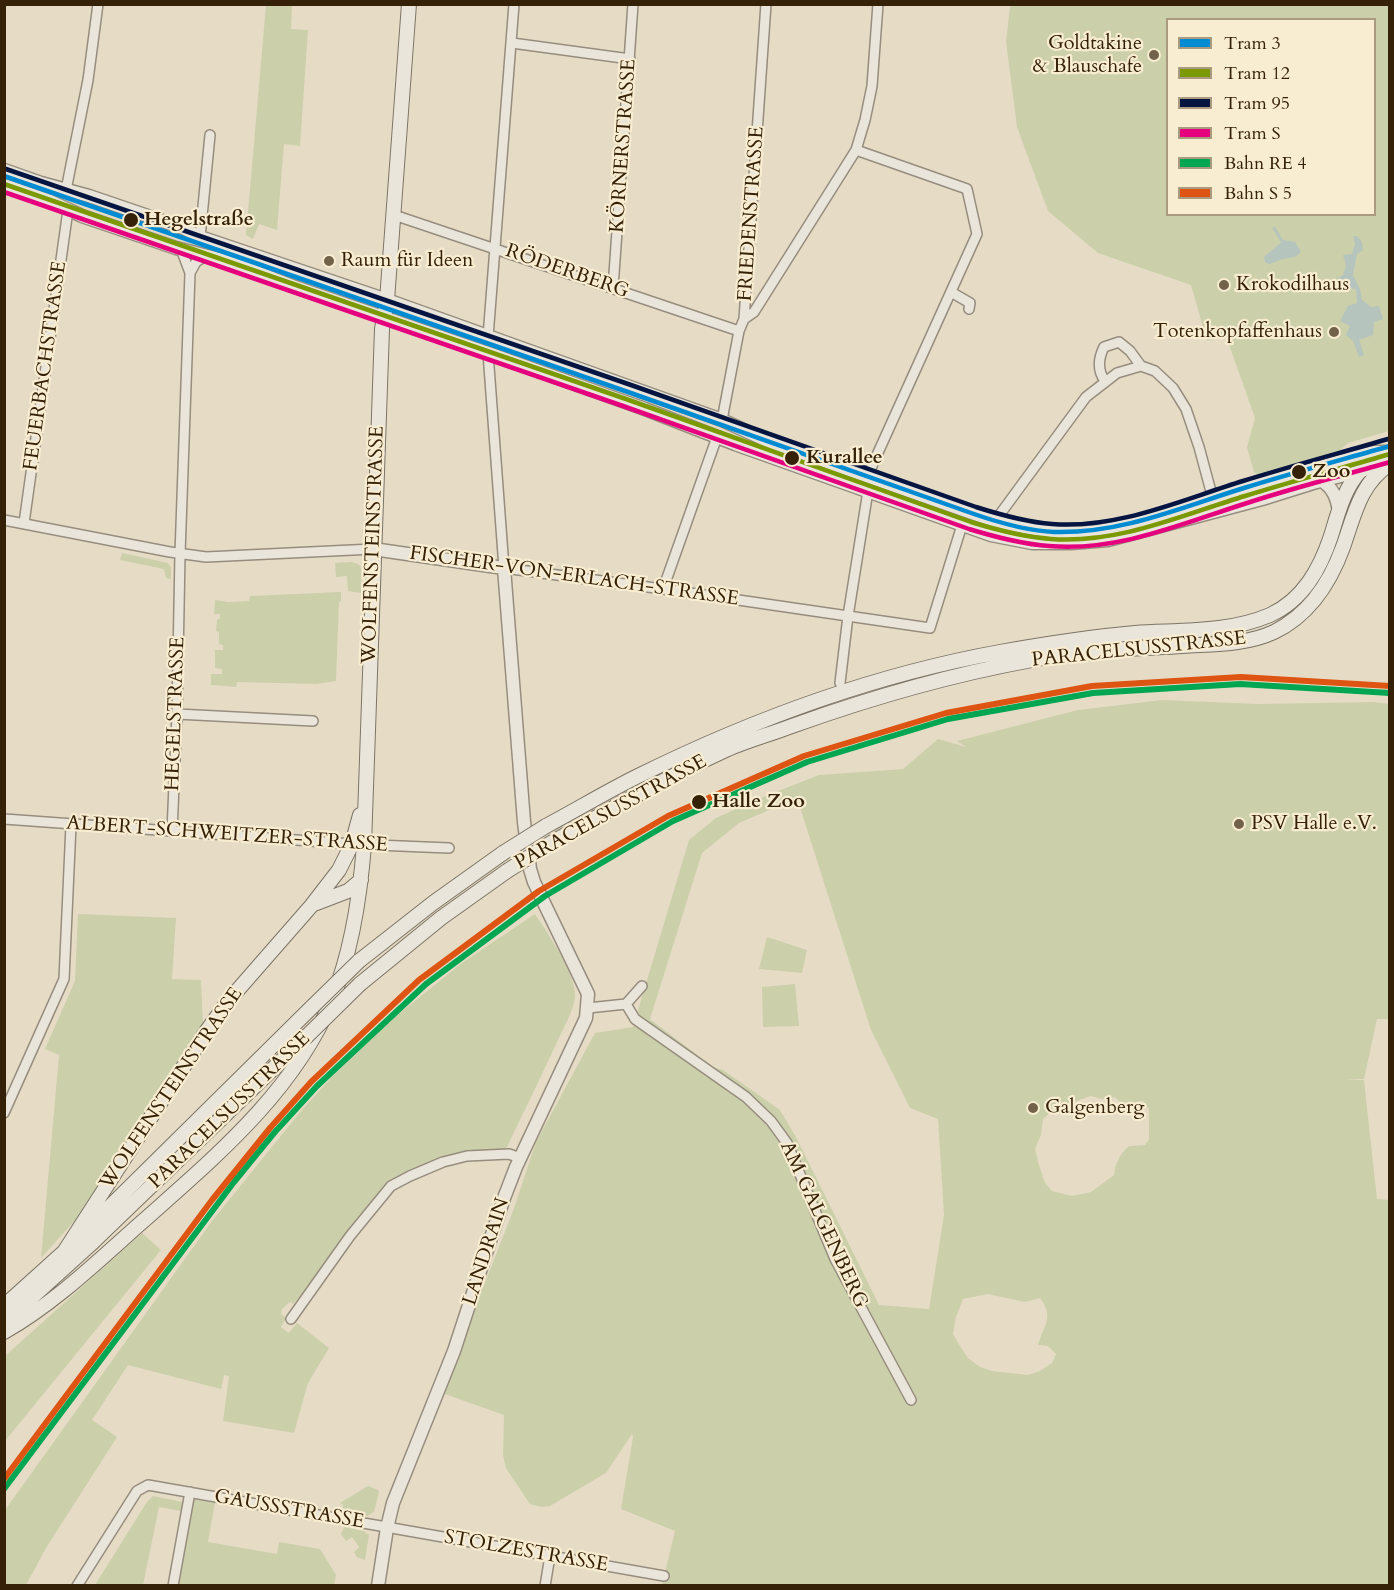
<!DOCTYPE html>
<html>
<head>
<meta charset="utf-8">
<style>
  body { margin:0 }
  #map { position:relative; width:1394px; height:1590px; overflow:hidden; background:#e6dcc6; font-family:Cardo,serif }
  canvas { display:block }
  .frame { position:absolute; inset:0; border:6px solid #342107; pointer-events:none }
  .legend { position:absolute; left:1166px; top:18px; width:210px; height:198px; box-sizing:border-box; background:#f8ecd1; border:2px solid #aa9b80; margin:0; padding:8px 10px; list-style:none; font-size:18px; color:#342107 }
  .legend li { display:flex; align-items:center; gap:12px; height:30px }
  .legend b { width:30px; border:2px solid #aa9b80 }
</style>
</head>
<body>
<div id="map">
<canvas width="1394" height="1590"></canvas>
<div class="frame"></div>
<ul class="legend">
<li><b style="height:8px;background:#008bd2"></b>Tram 3</li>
<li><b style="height:8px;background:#7b9902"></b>Tram 12</li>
<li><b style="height:8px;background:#051541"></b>Tram 95</li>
<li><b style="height:8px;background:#e5007d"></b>Tram S</li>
<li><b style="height:8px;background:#00a651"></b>Bahn RE 4</li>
<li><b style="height:8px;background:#dd5413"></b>Bahn S 5</li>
</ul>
</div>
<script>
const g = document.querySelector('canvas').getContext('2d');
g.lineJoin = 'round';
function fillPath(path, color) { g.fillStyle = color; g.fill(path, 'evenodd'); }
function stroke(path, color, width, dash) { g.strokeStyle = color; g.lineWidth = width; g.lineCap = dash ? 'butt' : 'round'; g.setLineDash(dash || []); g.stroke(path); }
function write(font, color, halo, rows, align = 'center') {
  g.font = font + ' Cardo,serif'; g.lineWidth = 4.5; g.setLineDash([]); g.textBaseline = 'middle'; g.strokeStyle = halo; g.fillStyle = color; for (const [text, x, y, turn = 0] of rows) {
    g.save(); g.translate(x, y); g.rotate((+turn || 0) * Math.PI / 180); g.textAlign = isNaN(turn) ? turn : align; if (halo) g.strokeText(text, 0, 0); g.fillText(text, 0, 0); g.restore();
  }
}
fillPath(new Path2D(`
  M1013 4 1389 5V431L1348 443 1339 451 1257 474 1254 472 1247 447 1255 418 1226 336 1207 341 1191 285 1098 253 1048 211 1017 127 1006 42 1010 7ZM1168 20H1374V214H1168Z
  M266 5H292L291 29 308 30 300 146 284 144 277 230 259 224 253 239 246 235Z
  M122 553 168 563 171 568V579L166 578 164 569 120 560Z
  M352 562 358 564 361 567V593L348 591 347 576 336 577 335 563Z
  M341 592V601L339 602 336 681 317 684 237 682 236 687 211 685V674H222V669L215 668V650H223V645L219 644V632L216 631 217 620 220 618V614H214L215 600 228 602 249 601 250 596Z
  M1162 700 1259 704 1374 702 1389 704V1019H1377L1364 1079 1344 1080H1364L1377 1199 1389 1200V1585H662L675 1531 621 1509 633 1437 632 1434 606 1473 550 1506 542 1507 530 1504 506 1468 503 1455 504 1415 442 1393 513 1211 536 1142 595 1033 633 1027 689 840 716 818 763 797 819 775 903 769 938 739 966 747 957 741 1078 710ZM797 798 871 1030 910 1108 938 1119 944 1215 929 1309 879 1305 797 1139 780 1110 723 1070 713 1067 650 1019 702 853 739 823ZM1091 1096 1102 1099 1115 1097 1122 1104 1143 1101 1149 1109V1139L1145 1145 1129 1146C1119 1155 1116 1162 1114 1175L1091 1192 1072 1196 1052 1191 1045 1183 1039 1165 1035 1149 1041 1135 1043 1119 1056 1108ZM988 1294 1025 1302 1040 1298C1055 1319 1043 1326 1038 1345L1048 1346 1056 1354 1052 1363 1040 1371 1028 1375 992 1371 980 1367 968 1358 960 1346 953 1334 956 1317 963 1299Z
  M78 914 176 918 172 979 201 980 203 1023 86 1208 41 1258 59 1055 45 1049 75 981Z
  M535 914C547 932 577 976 575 997 573 1012 564 1027 558 1040 541 1077 523 1113 506 1149L499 1152 478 1153 393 1182 378 1193 335 1248 317 1277 293 1304 290 1302 282 1309 281 1314 286 1318 281 1327 289 1333 297 1323 329 1348 308 1383 294 1433 223 1421 229 1376 224 1375 221 1389 128 1365 92 1420 117 1437 46 1548 26 1585 5 1586V1510L212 1221 301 1111 331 1078 396 1016 462 963Z
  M767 937 807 950 802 973 759 969Z
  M795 984 799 1026 763 1027 762 987Z
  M142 1233 161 1250 5 1441V1356Z
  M368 1486 378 1490 379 1492 374 1512 367 1516 342 1511 343 1505 340 1503Z
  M153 1496 183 1502 181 1511 159 1507 143 1585H95L147 1502Z
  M191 1499 215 1503 208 1542 277 1554 279 1542 320 1549 336 1575 334 1585 176 1586Z
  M344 1527 363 1531 369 1535 365 1560 357 1557 354 1552 359 1547 352 1537 346 1541 341 1534Z`), '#cbcfaa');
fillPath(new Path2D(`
  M1353 236H1357L1362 242 1363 250 1357 254 1353 275 1360 289 1362 300 1371 307 1379 306 1383 319 1374 322 1373 335 1359 340 1364 355 1359 357 1353 341 1346 335 1350 326 1340 321 1348 306 1357 303 1356 289 1340 286 1335 280 1343 275 1346 266 1343 255 1352 254 1355 244Z
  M1284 240 1295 242 1301 252C1295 259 1291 257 1283 259 1279 260 1274 263 1269 264L1265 262 1264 257Z`), '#b5c5bd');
stroke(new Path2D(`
  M1274 228 1282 241`), '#b5c5bd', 3);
const minor = new Path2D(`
  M512 43 630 59
  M856 150 967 189 977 234 867 477
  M66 190 88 80 98 4
  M394 215 739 331
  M200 237 210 135
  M190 273 196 262 205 256
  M613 288 633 4
  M951 292 970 303 969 309
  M744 319 754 312 856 150 865 120 872 86 878 4
  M488 337 514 4
  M488 353 504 568 663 589 930 628 962 525
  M1141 366 1155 371 1173 388 1186 409 1199 447 1213 499
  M1105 381C1097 370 1098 359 1104 347L1119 342 1130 351 1141 366
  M722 420 739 331 744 319 766 4
  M4 520 170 552 206 557 373 549
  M995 521 1086 397 1117 373 1141 366
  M24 523 68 210
  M663 589 717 437
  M840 683 848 616 868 491
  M177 714 313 721
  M4 819 352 844 449 848
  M172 832 177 714 180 554 190 273 181 249
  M626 1004 635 1019 746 1097 771 1121 787 1143 835 1259 911 1400
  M588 1008 626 1004 642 986
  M4 1113 64 979 71 825
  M291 1319 350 1236 391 1186 410 1176 443 1162 467 1156 509 1154 520 1158
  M77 1586 137 1491 148 1485 664 1576
  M173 1586 190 1492
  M545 1586 550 1556`);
const tertiary = new Path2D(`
  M4 170 41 183 89 196 183 228 200 237 387 300 722 420 772 443 995 521C1031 530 1071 537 1109 529 1153 520 1198 502 1241 489 1281 477 1321 467 1361 455L1374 452H1388
  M4 185 50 201 82 216 176 248 231 262 298 288 488 353 645 409 735 444 991 535 1032 543H1071L1108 540 1262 499 1313 483 1365 470
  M1322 481C1333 488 1337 498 1339 511
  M373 549 504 568 524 822 530 869 534 882 545 905 588 994 586 1018 516 1167 504 1198 454 1351 393 1503 387 1528 378 1586`);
const secondary = new Path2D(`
  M546 826C576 810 606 792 636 777 751 720 873 675 1000 652 1045 644 1090 637 1135 633 1180 630 1228 633 1270 615 1303 600 1320 569 1331 536 1338 513 1344 488 1361 470 1369 462 1379 457 1390 452
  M551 843C609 810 667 777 728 749 749 740 771 734 792 726 870 698 950 675 1032 660 1081 650 1133 649 1183 646 1213 644 1246 645 1274 632 1309 615 1330 583 1343 547 1354 516 1360 483 1390 464
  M314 904 348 891 361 880
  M359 961 433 903 503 853
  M360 984 441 918 507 871
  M64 1252 206 1032 229 1000 312 905 339 870 352 844 360 815
  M4 1306 64 1252 313 1006
  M4 1324 20 1308 93 1242 305 1038
  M4 1332C55 1303 99 1260 142 1222 215 1157 294 1092 332 1000 352 951 360 897 364 845L382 329 387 300 409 4`);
stroke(minor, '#968d7e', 12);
stroke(tertiary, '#968d7e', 15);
stroke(secondary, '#7c7465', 16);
stroke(minor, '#eae5da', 9);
stroke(tertiary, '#eae5da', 12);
stroke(secondary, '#eae5da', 14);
const secondaryBridge = new Path2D(`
  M503 853 546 826
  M507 871 551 843
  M313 1006 359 961
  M305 1038 360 984`);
stroke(secondaryBridge, '#7c7465', 16, []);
stroke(secondaryBridge, '#eae5da', 14);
stroke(new Path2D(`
  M4 1489 234 1182 274 1133 317 1086 426 984 545 896 673 821 807 762 948 719 1093 693 1240 684 1390 693`), '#00a651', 6);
stroke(new Path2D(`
  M4 1479 212 1200 270 1128 311 1082 419 980 539 891 668 816 804 756 946 713 1092 686 1241 677 1390 686`), '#dd5413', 6);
stroke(new Path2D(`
  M4 176 628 392 974 514C1000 523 1027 531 1054 532 1121 534 1182 507 1244 488 1292 473 1341 460 1390 446`), '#008bd2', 4.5);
stroke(new Path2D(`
  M4 184 626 399 971 522C997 530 1024 537 1051 539 1119 544 1182 515 1245 496 1293 481 1342 468 1390 454`), '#7b9902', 4.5);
stroke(new Path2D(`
  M6 169 631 385 976 507C1001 515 1026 522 1052 524 1118 529 1181 500 1243 481 1291 466 1340 453 1388 439`), '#051541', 4.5);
stroke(new Path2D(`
  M4 192 623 406 969 529C995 537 1021 544 1049 546 1117 552 1181 524 1244 504 1292 488 1341 476 1390 462`), '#e5007d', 4.5);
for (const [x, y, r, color] of [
  [1154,55,6,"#72624a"],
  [131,220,8,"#342107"],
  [329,261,6,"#72624a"],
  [1224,285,6,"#72624a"],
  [1334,332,6,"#72624a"],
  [792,458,8,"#342107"],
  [1299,472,8,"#342107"],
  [699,802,8,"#342107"],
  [1239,824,6,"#72624a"],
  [1033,1108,6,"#72624a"]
]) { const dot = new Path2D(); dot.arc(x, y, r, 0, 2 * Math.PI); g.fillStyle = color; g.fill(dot); stroke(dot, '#f8ecd1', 2); }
write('20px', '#342107', '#f8ecd1', [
  ["Goldtakine",1142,44,"right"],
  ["& Blauschafe",1142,67,"right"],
  ["Raum für Ideen",341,261],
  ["Krokodilhaus",1236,285],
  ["Totenkopfaffenhaus",1322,332,"right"],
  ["PSV Halle e.V.",1251,824],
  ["Galgenberg",1045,1108]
], 'left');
write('20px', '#342107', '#f8ecd1', [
  ["KÖRNERSTRASSE",624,146,-86],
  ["FRIEDENSTRASSE",752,214,-86],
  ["RÖDERBERG",567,272,19],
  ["FEUERBACHSTRASSE",46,366,-82],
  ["WOLFENSTEINSTRASSE",374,545,-88],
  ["FISCHER-VON-ERLACH-STRASSE",574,577,8],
  ["PARACELSUSSTRASSE",1139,650,-6],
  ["HEGELSTRASSE",176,714,-88],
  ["PARACELSUSSTRASSE",611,813,-29],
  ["ALBERT-SCHWEITZER-STRASSE",227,835,4],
  ["WOLFENSTEINSTRASSE",172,1089,-56],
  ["PARACELSUSSTRASSE",230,1111,-44],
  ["AM GALGENBERG",823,1225,65],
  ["LANDRAIN",487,1252,-72],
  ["GAUSSSTRASSE",289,1510,10],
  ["STOLZESTRASSE",526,1552,10]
]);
write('bold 20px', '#342107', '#f8ecd1', [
  ["Hegelstraße",144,220],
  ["Kurallee",806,458],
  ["Zoo",1312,472],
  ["Halle Zoo",712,802]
], 'left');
</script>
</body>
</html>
